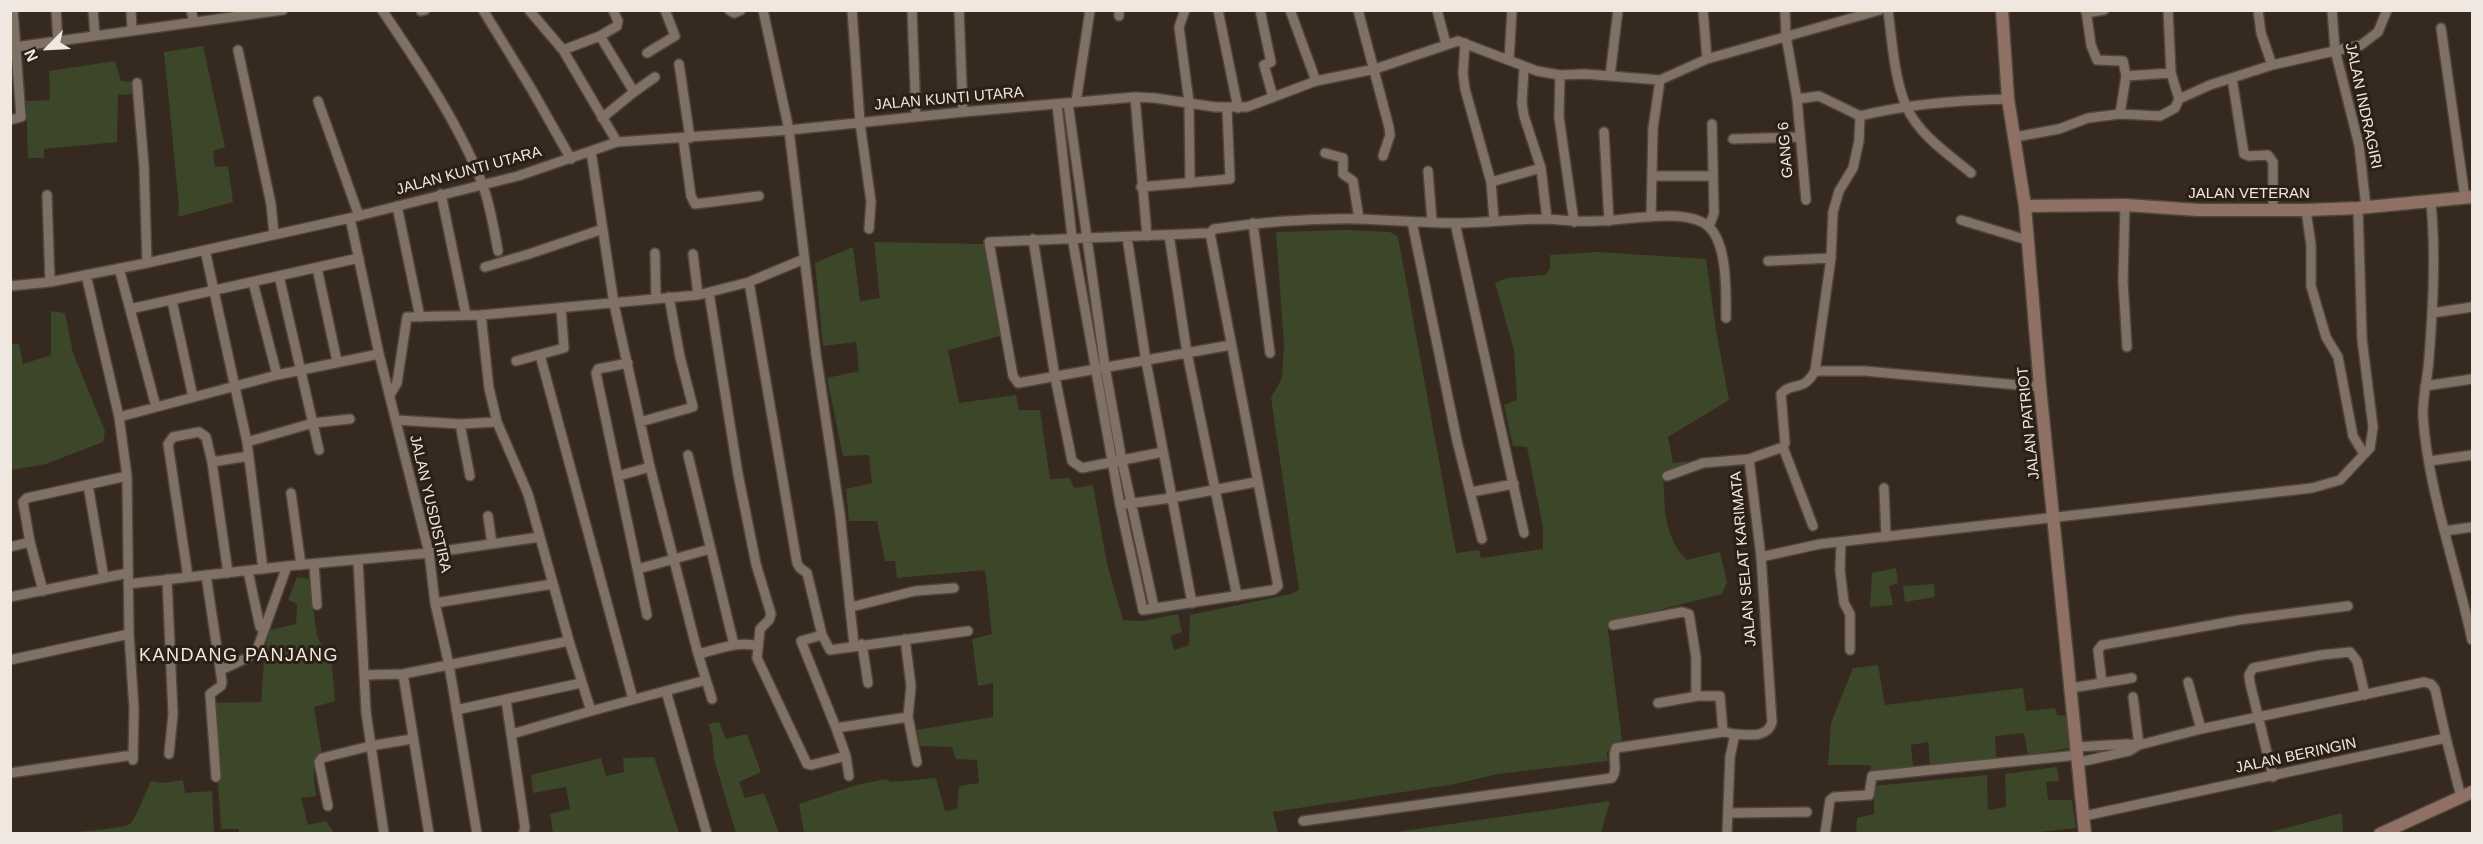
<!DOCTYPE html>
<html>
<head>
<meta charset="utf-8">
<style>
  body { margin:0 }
  #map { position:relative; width:2483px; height:844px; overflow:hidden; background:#36291f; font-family:Helvetica,sans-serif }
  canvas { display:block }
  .frame { position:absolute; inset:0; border:12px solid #f0e7e1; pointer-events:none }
  .north { position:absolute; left:18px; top:18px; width:60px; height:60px; -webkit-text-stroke:4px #2c2016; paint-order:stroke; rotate:246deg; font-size:16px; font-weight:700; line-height:24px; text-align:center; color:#f0e7e1 }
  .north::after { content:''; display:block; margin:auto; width:21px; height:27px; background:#f0e7e1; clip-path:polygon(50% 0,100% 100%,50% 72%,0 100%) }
</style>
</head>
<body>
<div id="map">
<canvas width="2483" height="844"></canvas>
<div class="frame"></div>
<div class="north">N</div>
</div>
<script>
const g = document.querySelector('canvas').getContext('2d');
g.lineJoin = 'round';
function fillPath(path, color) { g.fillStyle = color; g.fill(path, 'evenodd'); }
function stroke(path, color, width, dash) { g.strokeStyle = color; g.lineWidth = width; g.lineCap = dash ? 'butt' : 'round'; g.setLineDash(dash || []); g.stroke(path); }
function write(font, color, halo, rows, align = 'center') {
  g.font = font + ' Helvetica,sans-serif'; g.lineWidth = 6; g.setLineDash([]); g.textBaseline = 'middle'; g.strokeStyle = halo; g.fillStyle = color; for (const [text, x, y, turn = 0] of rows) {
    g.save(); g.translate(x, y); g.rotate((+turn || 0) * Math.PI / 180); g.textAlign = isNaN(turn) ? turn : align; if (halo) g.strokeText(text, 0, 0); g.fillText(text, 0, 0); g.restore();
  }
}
fillPath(new Path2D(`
  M203 46 225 147 213 151 215 167 228 166 233 202 178 217 179 206 164 52Z
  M115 61 121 81 134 82 135 94 118 95 117 142 44 149V158H28L26 101 50 100 49 71Z
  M1346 230 1390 232 1398 237 1456 553 1479 550 1481 558 1543 549V528L1527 447 1513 446 1504 405 1517 400 1514 350 1495 283 1507 278 1545 275 1550 269V255L1598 252 1706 259 1716 330 1729 400 1668 437 1673 463 1686 461 1687 466 1663 475C1665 506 1663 537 1687 560L1720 552 1727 582 1722 594 1607 623 1622 740 1607 752 1608 761 1498 774 1455 784 1273 812 1278 833H804L799 804 856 785 886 779 891 782 936 778 945 811 957 809 959 786 979 783 977 760 956 759 952 747 920 746 917 730 993 717V683L978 686 972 639 992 634 985 570 897 578 895 561H885L877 521H849L846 489 872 483 869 455 843 456 827 378 859 371 856 342 823 346 815 263 853 247 860 301 880 298 874 242 984 244 1000 336 948 350 959 403 1016 395 1019 410H1040L1050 479 1070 478 1074 488 1093 485 1107 564 1123 620 1143 621 1178 614 1182 632 1170 636 1174 650 1189 645 1190 615 1291 594 1299 590 1271 398 1282 378 1284 345 1276 232Z
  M51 311 65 313 73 353 105 431 103 442 46 464 11 470V344H19L23 364 51 355Z
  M1896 568 1898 583 1889 586 1893 605 1870 607 1872 573Z
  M297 577 309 579 317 636 332 665 335 701 314 707 322 753C311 765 313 781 317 796L301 798 308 825 326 821 334 833 239 834V829H221L213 703 261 702C264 678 262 653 270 630L296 624 297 604 288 600Z
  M1934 584 1935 597 1905 602 1903 586Z
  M1878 665 1885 705 2023 688 2026 711 2055 708 2057 715 2068 716 2070 748 2028 755 2024 733 1995 736 1997 767 1931 774 1928 742 1911 745 1914 776 1873 779 1870 765H1828L1831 723 1853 668Z
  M719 722 726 739 747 734 761 772 739 782 745 798 764 793 779 833H736L714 759 712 736 708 724Z
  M654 757 679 833H553L550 814 570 809 566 787 533 793 531 775 601 758 606 776 624 772 623 758Z
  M2057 767 2059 781 2046 782 2048 800H2072L2076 828 2022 834H1856L1857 818 1874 814V786L1987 775 1988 810 2006 807 2005 774Z
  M183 780 185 793 212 791 214 833H65C75 832 126 828 130 824 137 816 146 791 151 781L162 783Z
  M1610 801 1601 833H1389Z
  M2342 813 2343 833H2267Z`), '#3c4729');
const street = new Path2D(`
  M56 10 58 42
  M93 10 95 36
  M131 10 132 30
  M191 10 194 22
  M382 10C419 65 458 122 482 183 490 204 494 229 498 251
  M483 10 532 90 571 159
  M529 10 563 50 617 142
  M729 10 734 13 741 10
  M763 10 789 130 816 354 840 514 854 645
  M852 10 860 123 871 202 869 229
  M912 10 916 116
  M959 10 963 112
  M1185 10 1179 27 1189 102 1190 183
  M1218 10 1238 108
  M1260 10 1271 62 1264 65 1273 97
  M1290 10 1316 81
  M1358 10 1389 127 1390 135 1383 156
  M1437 10 1446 44
  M1703 10 1707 59
  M1785 10 1786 36 1797 99 1806 200
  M1888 10C1892 41 1894 77 1906 106 1919 135 1948 154 1971 173
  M2086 10 2091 45 2097 60 2123 61 2126 76 2171 73
  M2258 10 2261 33 2272 65
  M2332 10 2335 50 2359 145 2366 207
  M421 11 425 10
  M2086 13 2104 10
  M1119 16V10
  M2441 28 2465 198
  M600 36 634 92 602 118
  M1465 43 1463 73 1465 89 1491 182 1494 220
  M15 47 283 10
  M238 50 271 204 274 234
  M563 50 600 36 617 26 618 21 613 10
  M647 53 675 36 665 10
  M1509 60 1512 10
  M679 64 690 138
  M1524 67 1522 103 1524 116 1541 168 1547 219
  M1560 75 1559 117 1574 222
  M1610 76 1618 10
  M2232 78 2244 154 2249 156 2268 155 2273 162V210
  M137 83 144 166 147 263
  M634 92 655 77
  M1135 97 1147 236
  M1797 99 1819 96 1860 116
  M2179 99 2210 85 2272 65 2361 45 2378 32 2387 10
  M318 101 359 216
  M1076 102 1090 10
  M1068 103 1105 367 1122 461 1154 607
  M1057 105 1072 237 1120 505 1143 610 1273 590 1278 586 1210 233
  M2120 114 2126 76
  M10 120 21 117 13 10
  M1604 132 1609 221
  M2015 137 2059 129 2088 118 2120 114 2160 116 2175 108 2179 99 2171 73 2168 10
  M683 138 691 196 695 204 759 196
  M1733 139 1799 137
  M591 151 614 304 650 467 698 654 712 699
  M1325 153 1343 158V174L1353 181 1359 219
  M1428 171 1432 221
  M1653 176H1712
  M1491 182 1541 168
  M1141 187 1230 179 1227 108
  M441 194 466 315
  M47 195 50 282
  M2431 203C2436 255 2433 306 2429 358 2428 378 2422 398 2423 417 2428 490 2457 569 2472 640
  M2125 205 2123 281 2127 347
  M397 206 420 317
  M2306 210 2311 245V286L2326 337 2338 357 2353 436 2364 454
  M1651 217 1653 128 1660 80
  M350 218 379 354 429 553 435 603 449 665 477 834
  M1961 220 2027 240
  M1412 222 1457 441 1482 539
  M1253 223 1270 353
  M1455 223 1524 533
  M1709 227 1714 213 1712 124
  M1169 235 1187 353 1237 596
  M1127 237 1146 361 1192 603
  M1033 239 1055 377 1072 461 1082 468 1163 452
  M205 250 247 442 263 569
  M655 253 656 298
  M693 254 698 295
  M1768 261 1831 258
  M485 267 529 254 603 229
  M119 268 156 407
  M317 268 337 361
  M86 275 119 417 127 476 129 634 134 709 133 760
  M279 276 319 450
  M253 282 277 375
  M749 282 797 563 800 568 807 573 822 635 830 650 968 631
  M10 286 50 282 147 263 350 218 518 176 617 142 789 130 963 112 1135 97 1155 98 1215 107H1247L1316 81 1375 69 1458 41 1537 71 1560 75 1585 74 1660 80 1707 59 1880 10
  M709 293 738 474 756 564 771 614 769 620 760 629 757 658 807 764 811 765 846 756 849 776
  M172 301 193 397
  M130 309 359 258
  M2432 313 2472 307
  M1231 345 1018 383 1013 376 989 242 1210 233 1214 229C1262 222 1311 218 1360 219 1391 220 1423 223 1455 223 1485 223 1516 219 1546 219 1563 220 1579 222 1596 221 1625 221 1685 207 1708 226 1728 243 1726 295 1726 318
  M540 355 633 699
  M516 361 564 348 561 308
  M628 363 598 369 596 373 647 615
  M1815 371H1865L2040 387
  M2425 386 2472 379
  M390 395 397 383 407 317 481 315
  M119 417 277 375 379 354
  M396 420 460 424 497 422
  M640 422 693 407 680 357 669 297
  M460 424 470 476
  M247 442 313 423 350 419
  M1783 447 1813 526
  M688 455 734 645
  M2430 461 2472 455
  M212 462 249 456
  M618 476 650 467
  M1667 476 1703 463 1749 459
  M88 485 104 578
  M1884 488 1886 537
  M1471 492 1514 484
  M291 493 301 565
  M1126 504 1171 498 1256 482
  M488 516 492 544
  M2445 531 2472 527
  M1841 542 1840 570 1844 603 1850 614V650
  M10 547 30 542
  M1761 557 1820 544 2312 488 2340 480 2370 448 2373 427 2362 339 2358 208
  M358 560 366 712 384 834
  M314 564 317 605
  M638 569 710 549
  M248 571 260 627
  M206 575 222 682 221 686 210 694 216 777
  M188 577 168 444 173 437 199 432 206 437 212 462 228 573
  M167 579 173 714 169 754
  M128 584 287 566 429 553 540 537
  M43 591 30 542 23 502 27 498 127 476
  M10 597 128 573
  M435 603 553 584
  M851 607 915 591 954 588
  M1613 625 1682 612 1689 614 1696 657V694L1700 696H1720L1723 732 1730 733
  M822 635 801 641 836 728 908 717
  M905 639 911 686 908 717 917 762
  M569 641 528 494 497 422 489 388 481 315 698 295 749 282 804 259
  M862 644 868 683
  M698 654C717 650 739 640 758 646
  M10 660 129 634
  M221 670 247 658 258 647 287 566
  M364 675 403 674
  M2188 682 2201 729
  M2102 683 2098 650 2102 645 2239 620 2348 606
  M2071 688 2132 678
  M666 691 707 834
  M2133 697 2139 745
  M506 700 525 828 523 834
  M1658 703 1698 696
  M456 710 581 683
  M591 711 706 680
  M836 728 846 756
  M2077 747 2127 744 2139 745
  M2080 762 2129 751 2139 745 2201 729 2424 682 2431 684 2435 689 2446 738
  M10 773 133 755
  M2273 777 2250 683 2249 675 2253 668 2321 655 2350 652 2357 661 2365 695
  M328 806 319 762 322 758 370 746 412 739
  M1728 813 1807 812
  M2084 816 2446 738 2461 797
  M1303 821 1612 778C1619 768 1611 758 1616 748L1723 732
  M429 834 403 674 569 641 591 711 512 734
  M1727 834 1730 757 1735 734C1749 735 1768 738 1772 722L1761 557 1749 459 1783 447 1785 443 1781 394C1792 381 1803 393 1815 371L1831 258 1833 212 1839 191 1853 168 1859 141 1860 116C1908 104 1959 100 2008 99
  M1825 834 1830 800 1834 797 1869 795 1872 776 2078 755`);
const secondary = new Path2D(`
  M2002 10 2008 99 2025 206 2040 387 2085 834
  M2025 206 2125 205 2198 210H2306L2358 208 2472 197
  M2380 834 2472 792`);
stroke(street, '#50453c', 12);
stroke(secondary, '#50453c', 15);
stroke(street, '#807165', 9);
stroke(secondary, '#8f7064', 12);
write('15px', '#f0e7e1', '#2c2016', [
  ["JALAN KUNTI UTARA",949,99,-5],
  ["JALAN INDRAGIRI",2363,106,78],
  ["GANG 6",1786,150,-95],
  ["JALAN KUNTI UTARA",469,171,-15],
  ["JALAN VETERAN",2249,194],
  ["JALAN PATRIOT",2029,423,-96],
  ["JALAN YUSDISTIRA",430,504,77],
  ["JALAN SELAT KARIMATA",1744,559,-95],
  ["JALAN BERINGIN",2296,756,-12]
]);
g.letterSpacing = '1.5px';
write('18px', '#f0e7e1', '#2c2016', [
  ["KANDANG PANJANG",239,656]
]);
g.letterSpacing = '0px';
</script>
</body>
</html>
